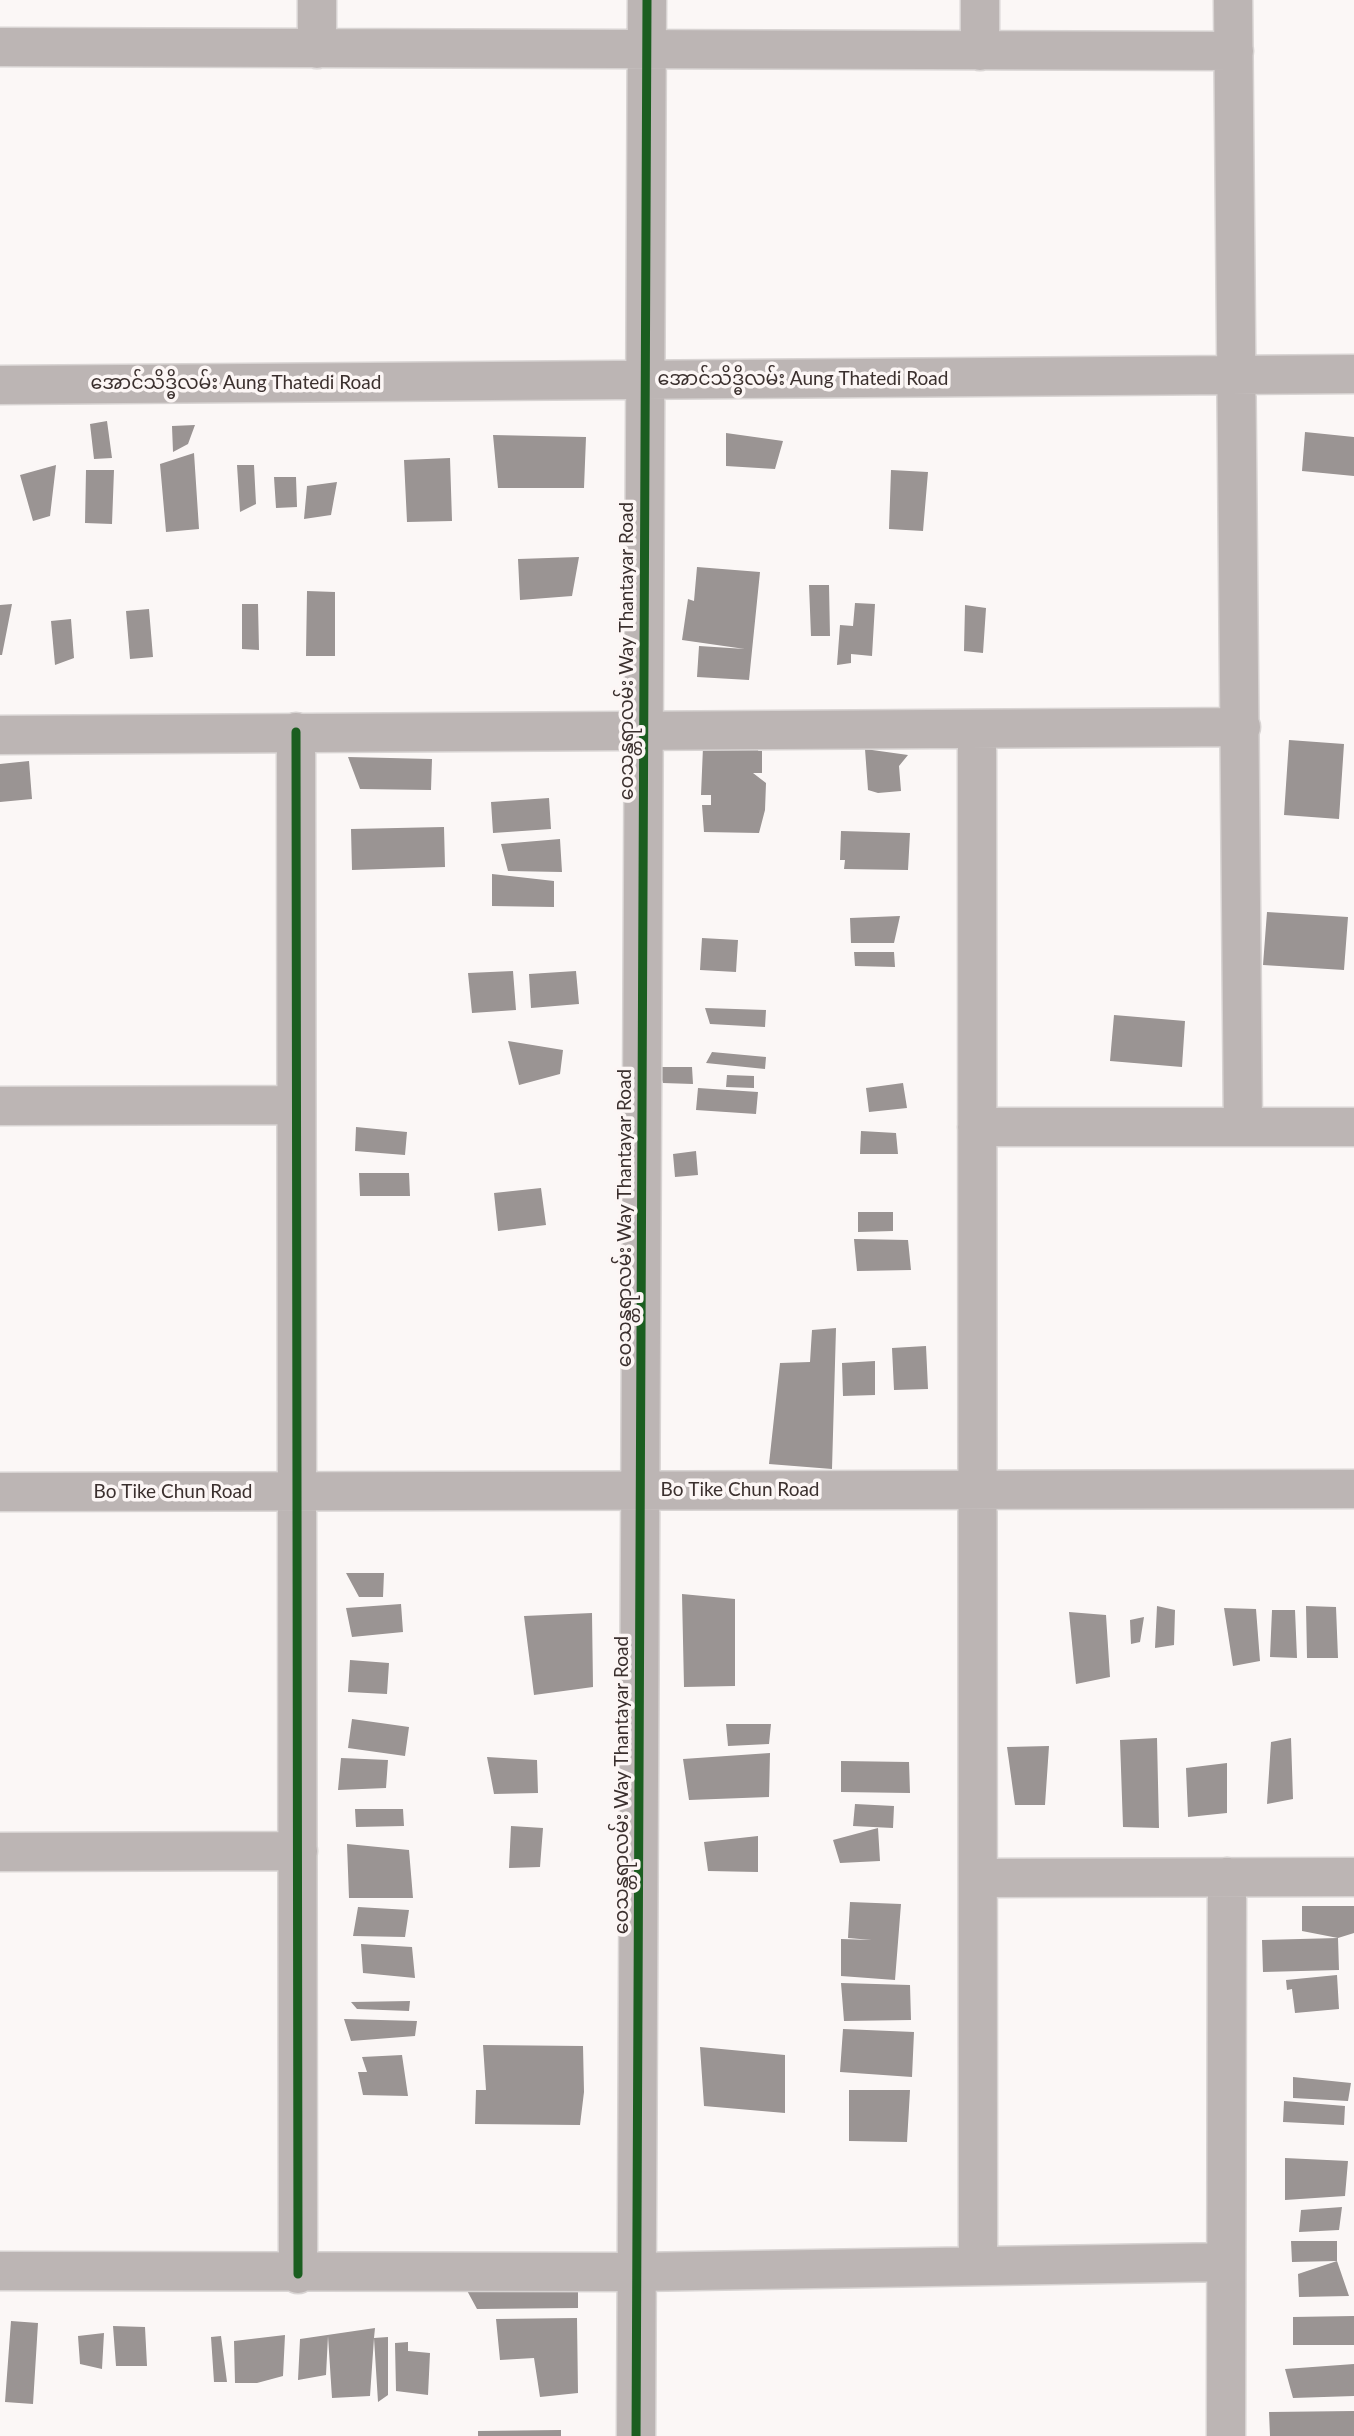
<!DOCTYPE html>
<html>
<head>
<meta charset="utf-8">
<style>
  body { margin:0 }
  canvas { display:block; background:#fbf7f6 }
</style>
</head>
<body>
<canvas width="1354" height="2436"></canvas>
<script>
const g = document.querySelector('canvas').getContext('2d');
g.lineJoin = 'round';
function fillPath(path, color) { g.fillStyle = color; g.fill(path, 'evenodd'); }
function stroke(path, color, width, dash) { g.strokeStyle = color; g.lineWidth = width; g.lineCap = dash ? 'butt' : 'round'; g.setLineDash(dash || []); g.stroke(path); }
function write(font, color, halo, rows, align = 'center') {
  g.font = font + ' Lato,"Noto Sans Myanmar",sans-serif'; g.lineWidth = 7; g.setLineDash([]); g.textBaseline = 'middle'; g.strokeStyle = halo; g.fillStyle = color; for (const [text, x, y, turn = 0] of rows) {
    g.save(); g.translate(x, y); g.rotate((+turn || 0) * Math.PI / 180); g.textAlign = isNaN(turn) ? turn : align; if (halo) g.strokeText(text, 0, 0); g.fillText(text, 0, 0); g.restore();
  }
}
fillPath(new Path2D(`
  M107 421 112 458 94 459 90 424Z
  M195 425 188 444 173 452 172 426Z
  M1305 432 1354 437V476L1302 471Z
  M726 433 783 441 775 469 726 466Z
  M493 435 586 437 584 488H498Z
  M194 453 199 529 166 532 160 464Z
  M450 458 452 521 407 522 404 460Z
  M56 465 50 516 33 521 20 475Z
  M237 465H254L256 504 240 512Z
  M86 470H114L112 524 85 523Z
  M891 470 928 472 923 531 889 529Z
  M274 477H296L297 507 276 508Z
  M337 482 331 515 304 519 307 486Z
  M579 557 572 596 520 600 518 559Z
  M697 567 760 572 749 680 697 677 699 646 745 649 682 640 688 599 694 601Z
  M809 585H829L830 636H811Z
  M307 591 335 592V656H306Z
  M855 603 875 604 872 656 851 654V663L837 665 840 625 853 626Z
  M12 604 2 655H0V605Z
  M242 604H258L259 650 242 649Z
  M965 605 986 608 983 653 964 651Z
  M149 609 153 657 130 659 126 611Z
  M71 619 74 658 55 665 51 621Z
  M1289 740 1344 744 1339 819 1284 815Z
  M703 747 759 748 758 751H762V773H753L766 783 765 810 759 833 704 832 702 805H711V795H701Z
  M865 749 908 755 899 766 901 791 878 793 868 790Z
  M348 757 432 759 431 790 360 789Z
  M29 761 32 799 0 802V764Z
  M549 798 551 829 493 833 491 802Z
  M444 827 445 867 352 870 351 829Z
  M841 831 910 833 908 870 844 869 845 860H840Z
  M560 839 562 872 508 871 501 844Z
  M492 874 554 881V907L492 906Z
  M1267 912 1348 917 1344 970 1263 965Z
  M900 916 894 943H851L850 918Z
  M702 938 738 940 736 972 700 970Z
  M854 952H894L895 967 855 966Z
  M513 971 516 1010 472 1013 468 973Z
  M576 971 579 1004 531 1008 529 974Z
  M705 1008 766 1010 765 1027 710 1024Z
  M1114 1015 1185 1021 1182 1067 1110 1061Z
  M508 1041 563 1050 560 1074 519 1085Z
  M712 1052 766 1057 765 1069 706 1063Z
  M658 1067H692L693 1084 663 1083Z
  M727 1075 754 1076V1088L726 1087Z
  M903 1083 907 1108 869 1112 866 1088Z
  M698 1088 758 1092 756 1114 696 1110Z
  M356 1127 407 1132 405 1155 355 1151Z
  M861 1131 896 1133 898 1154H860Z
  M696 1151 698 1175 675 1177 673 1154Z
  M359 1173H409L410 1196H360Z
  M541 1188 546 1225 498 1231 494 1193Z
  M858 1212H893V1231L858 1232Z
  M854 1239 908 1240 911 1270 857 1271Z
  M836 1328 832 1469 769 1464 780 1363 810 1362 812 1330Z
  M926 1346 928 1389 894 1390 892 1348Z
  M875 1361V1395L843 1396 842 1363Z
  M346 1573H384L383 1597H359Z
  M682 1594 735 1599V1686L684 1687Z
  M401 1604 403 1632 352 1637 346 1608Z
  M1157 1606 1175 1610 1174 1645 1155 1648Z
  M1306 1606 1336 1607 1338 1658H1307Z
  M1224 1608 1256 1609 1260 1661 1233 1666Z
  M1272 1610H1295L1297 1658 1270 1657Z
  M1069 1612 1106 1615 1110 1677 1076 1684Z
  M592 1613 593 1687 534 1695 524 1616Z
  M1144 1617 1140 1642 1131 1644 1130 1620Z
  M350 1660 389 1663 387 1694 348 1692Z
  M352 1719 409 1727 405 1756 348 1748Z
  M726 1724H771L769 1744 728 1746Z
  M1157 1738 1159 1828 1123 1827 1120 1740Z
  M1291 1738 1293 1799 1267 1804 1271 1742Z
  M1049 1746 1045 1805H1015L1007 1747Z
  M770 1753 769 1797 689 1800 683 1759Z
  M487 1757 537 1760 538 1793 494 1794Z
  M341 1758 388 1760 386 1788 338 1790Z
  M841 1761 909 1762 910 1793 841 1792Z
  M1227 1763V1813L1188 1817 1186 1768Z
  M855 1804 894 1806 893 1828 853 1826Z
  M355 1809H403L404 1826 356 1827Z
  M511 1826 543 1828 540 1867 509 1868Z
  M878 1828 880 1861 840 1863 833 1840Z
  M758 1836V1872L708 1871 704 1842Z
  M347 1844 409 1850 413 1898H349Z
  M850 1902 901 1904 895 1980 841 1976V1939L872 1940 848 1938Z
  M1302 1906H1354V1933L1338 1938 1302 1931Z
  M358 1907 409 1910 405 1937 353 1936Z
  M1338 1938 1339 1970 1263 1972 1262 1940Z
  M361 1944 412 1947 415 1978 363 1973Z
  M1337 1975 1339 2009 1295 2013 1292 1989 1287 1990 1286 1980Z
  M841 1983 910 1985 911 2020 844 2021Z
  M410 2001 409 2011 357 2009 351 2002Z
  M344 2019 417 2021 415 2036 351 2041Z
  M843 2029 914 2032 912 2077 840 2072Z
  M483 2045 583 2046 584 2092 580 2125 475 2124 476 2090H486Z
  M700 2047 785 2055V2113L704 2106Z
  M402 2055 408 2096 363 2095 358 2072H367L362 2057Z
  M1293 2077 1351 2083 1348 2101 1293 2098Z
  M849 2090H910L907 2142 849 2141Z
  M1284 2101 1345 2106 1344 2125 1283 2122Z
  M1285 2158 1348 2161 1345 2196 1285 2200Z
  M1342 2207 1339 2230 1299 2232 1301 2210Z
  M1291 2241H1337V2261L1349 2296 1299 2297 1298 2274 1337 2261 1292 2262Z
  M578 2284V2308L477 2309 464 2285Z
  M1354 2316V2345H1293V2317Z
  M577 2318 578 2393 540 2397 534 2358 500 2360 496 2319Z
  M11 2321 38 2323 33 2404 5 2402Z
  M113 2326 145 2327 147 2366H116Z
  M375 2328 374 2338 388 2337V2395L378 2402 374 2338 370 2396 332 2398 328 2336 326 2375 298 2380 300 2339Z
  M104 2333 102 2369 80 2364 78 2336Z
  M285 2335 283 2376 257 2383H235L234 2341Z
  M221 2336 227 2382H214L211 2337Z
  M408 2342V2351L430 2353 428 2395 396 2391 395 2343Z
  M1354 2364V2396L1293 2398 1285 2369Z
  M1354 2411V2436H1270L1269 2412Z
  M561 2430V2436H478V2431Z`), '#9a9493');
const street = new Path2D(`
  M317 0V49
  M1233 0 1243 1127
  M0 47 1234 51
  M980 51V0
  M0 385 1354 374
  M977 729 978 2265
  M296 732 298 2274
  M0 735 1241 727
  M0 1106 296 1105
  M977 1127H1354
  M0 1492 1354 1489
  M0 1852 298 1851
  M978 1878 1354 1877
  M0 2271 637 2272 1226 2262
  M636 2436 647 0
  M1226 2436 1227 1877`);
stroke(street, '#d8d4d3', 41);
stroke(street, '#bcb5b4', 38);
stroke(new Path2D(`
  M296 732 298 2274
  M636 2436 647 0`), '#1b5e20', 9);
write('19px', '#3b302e', '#fcf6f5', [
  ["အောင်သိဒ္ဓိလမ်း Aung Thatedi Road",803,379],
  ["အောင်သိဒ္ဓိလမ်း Aung Thatedi Road",236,383],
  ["ဝေသန္တရာလမ်း Way Thantayar Road",627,651,-90],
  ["ဝေသန္တရာလမ်း Way Thantayar Road",625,1218,-90],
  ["Bo Tike Chun Road",740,1490],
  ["Bo Tike Chun Road",173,1492],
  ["ဝေသန္တရာလမ်း Way Thantayar Road",622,1785,-90]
]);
</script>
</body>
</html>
